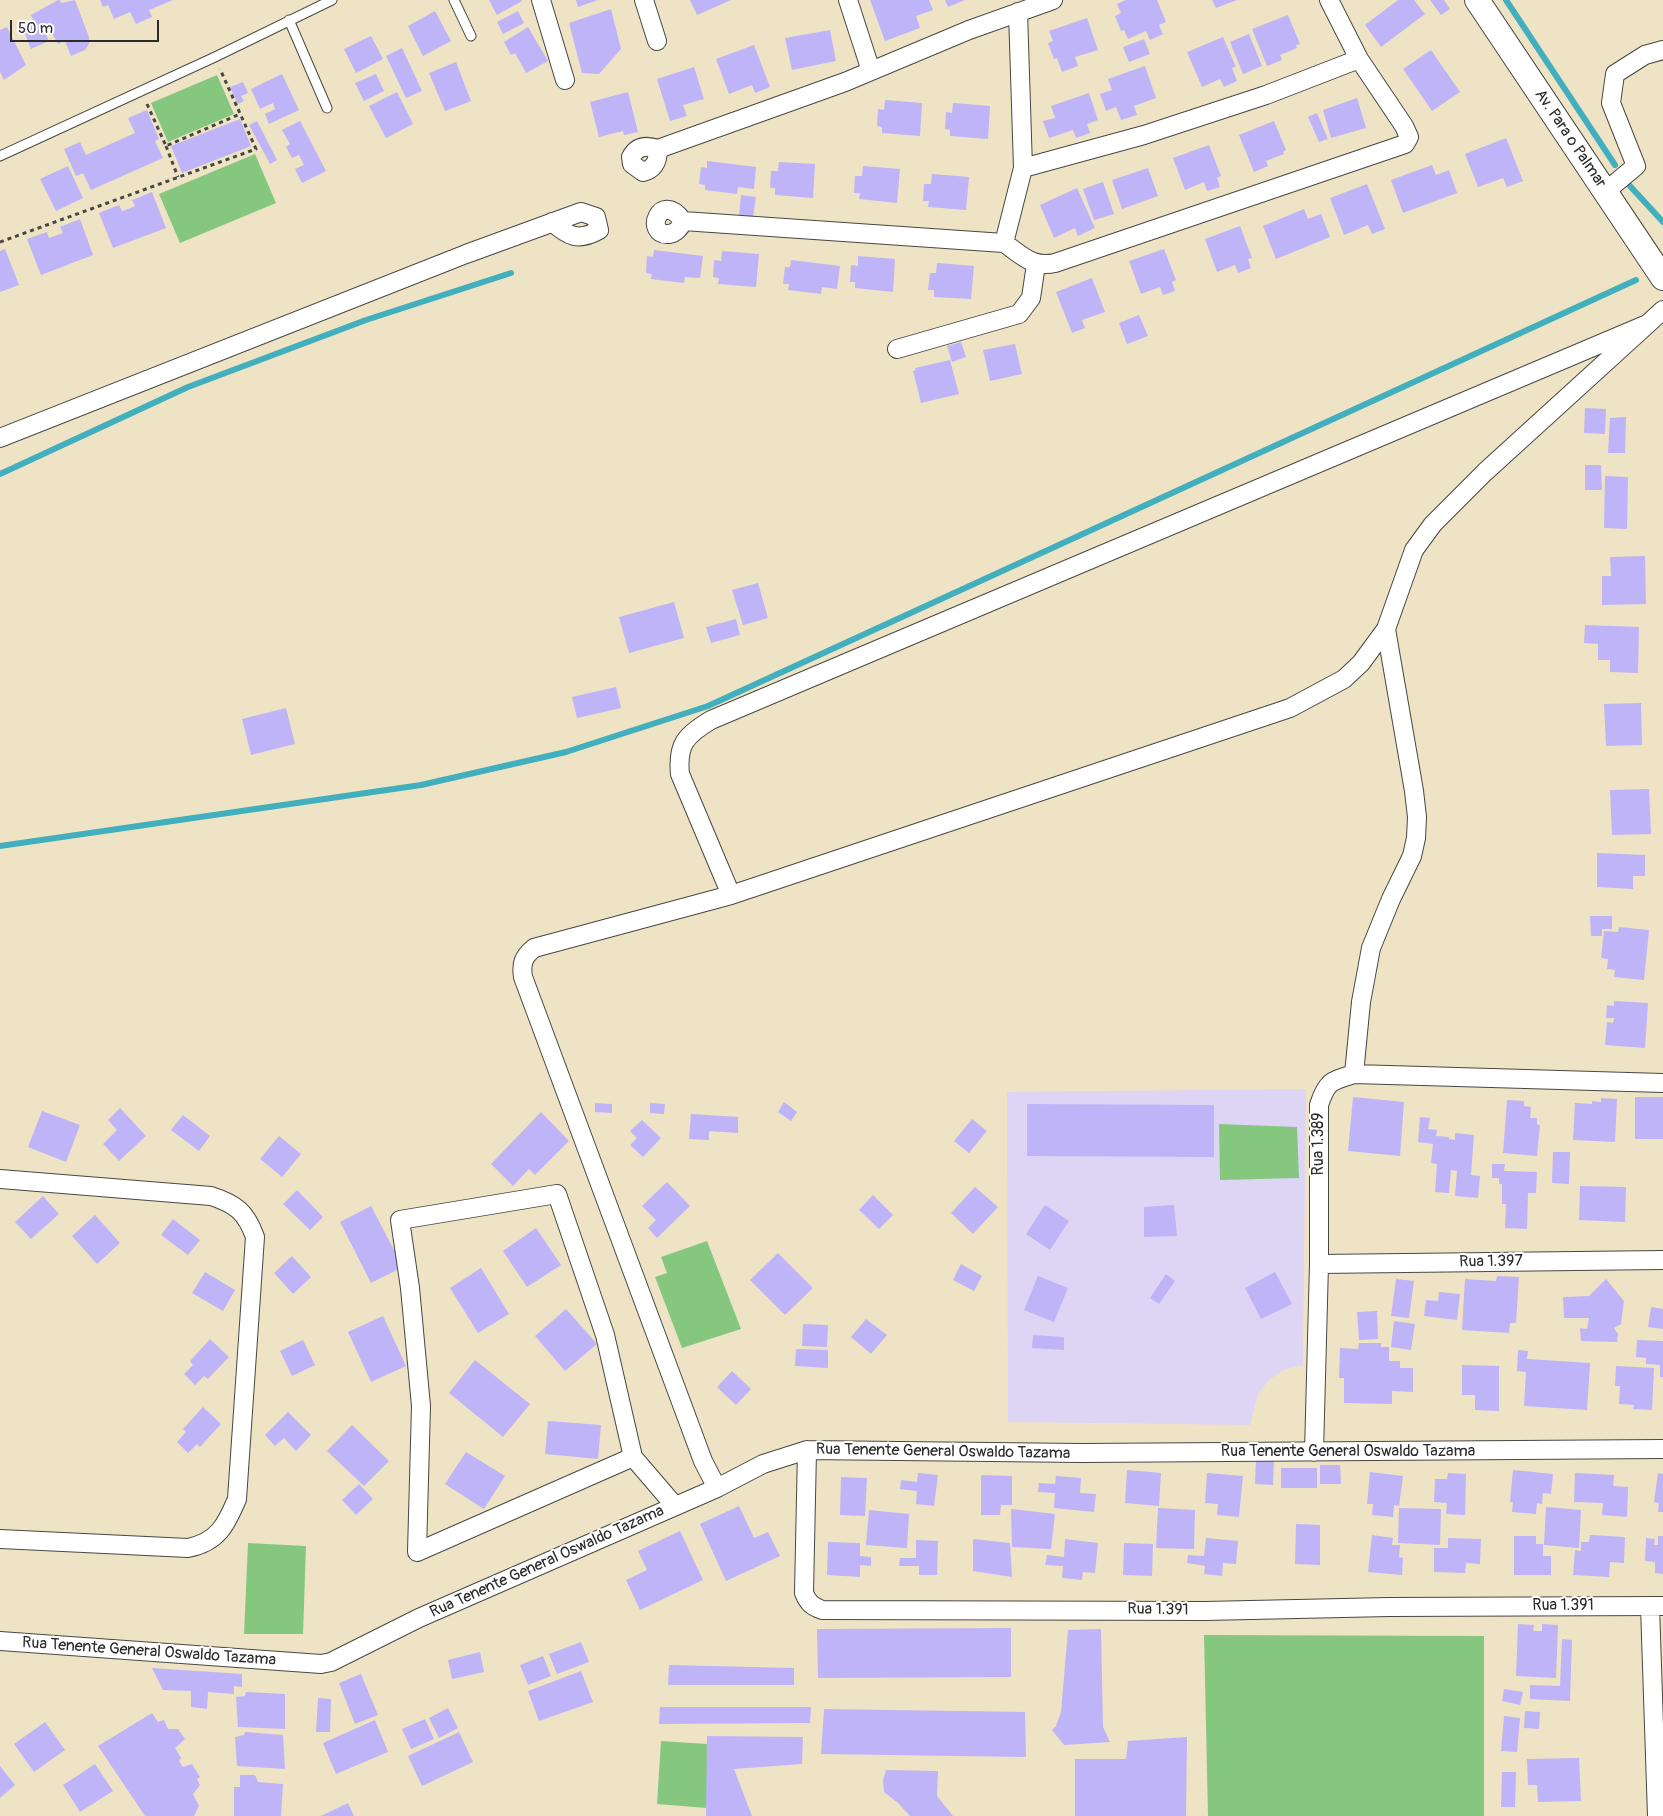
<!DOCTYPE html>
<html>
<head>
<meta charset="utf-8">
<style>
  body { margin:0 }
  #map { position:relative; width:1663px; height:1816px; overflow:hidden; background:#efe3c5; font-family:Pangolin,sans-serif }
  canvas { display:block }
  .scale { position:absolute; left:10px; top:20px; width:149px; height:22px; box-sizing:border-box; border:2px solid #2b2b2b; border-top:0; padding-left:6px; font-size:15px; line-height:18px; white-space:nowrap; color:#2b2b2b; -webkit-text-stroke:4px #fff; paint-order:stroke }
</style>
</head>
<body>
<div id="map">
<canvas width="1663" height="1816"></canvas>
<div class="scale">50 m</div>
</div>
<script>
const g = document.querySelector('canvas').getContext('2d');
g.lineJoin = 'round';
function fillPath(path, color) { g.fillStyle = color; g.fill(path, 'evenodd'); }
function stroke(path, color, width, dash) { g.strokeStyle = color; g.lineWidth = width; g.lineCap = dash ? 'butt' : 'round'; g.setLineDash(dash || []); g.stroke(path); }
function write(font, color, halo, rows, align = 'center') {
  g.font = font + ' Pangolin,sans-serif'; g.lineWidth = 4; g.setLineDash([]); g.textBaseline = 'middle'; g.strokeStyle = halo; g.fillStyle = color; for (const [text, x, y, turn = 0] of rows) {
    g.save(); g.translate(x, y); g.rotate((+turn || 0) * Math.PI / 180); g.textAlign = isNaN(turn) ? turn : align; if (halo) g.strokeText(text, 0, 0); g.fillText(text, 0, 0); g.restore();
  }
}
fillPath(new Path2D(`
  M1306 1089 1303 1365 1283 1370 1269 1380 1258 1394 1250 1425 1008 1422 1007 1092Z`), '#ded5f5');
fillPath(new Path2D(`
  M217 75 234 114 168 142 151 103Z
  M255 154 276 203 180 243 159 194Z
  M1219 1124 1297 1127 1299 1178 1220 1180Z
  M707 1241 741 1329 682 1348 655 1277 667 1273 661 1257Z
  M248 1543 306 1546 303 1634H244Z
  M1204 1635 1484 1636V1816H1208Z
  M661 1741 707 1744V1808L657 1804Z`), '#86c77f');
stroke(new Path2D(`
  M1506 0 1615 165
  M1630 186 1663 222
  M0 474 188 387 366 320 511 273
  M0 846 421 785 566 752 708 706 1636 280`), '#41afbd', 6);
fillPath(new Path2D(`
  M58 0H60L61 3 75 0 89 37V44L85 50 71 56 65 41 58 44 51 32 46 34 49 41 31 49 22 26 33 20 31 15Z
  M100 0H173L149 10 152 17 136 24 130 12 114 19 108 5 103 7Z
  M489 0H521L522 1 497 15Z
  M576 0H598L578 7Z
  M690 0H731L697 15Z
  M870 0H929L933 10 916 16 920 28 885 41Z
  M945 0H965L948 7Z
  M1126 0H1157L1166 22 1159 25 1163 34 1150 40 1146 31 1128 39 1124 30 1121 31 1115 16 1121 13 1117 4Z
  M1212 0H1237L1216 8Z
  M1398 0H1414L1425 14 1381 47 1365 25Z
  M1430 0H1444L1450 9 1441 15Z
  M611 9 621 49 599 74 582 73 569 23Z
  M435 11 451 41 423 56 408 26Z
  M518 11 524 23 503 34 497 22Z
  M1288 15 1300 44 1296 45 1297 48 1280 55 1282 60 1267 66 1252 29Z
  M1087 18 1098 50 1075 57 1078 66 1062 72 1057 58 1054 59 1048 43 1053 41 1049 31Z
  M7 27 26 65 4 80 0 72V30Z
  M528 27 548 61 526 73 515 53 511 55 504 42Z
  M830 30 836 61 792 70 785 38Z
  M1249 34 1262 66 1243 74 1230 42Z
  M371 36 383 59 356 73 344 49Z
  M1223 37 1236 67 1232 68 1237 81 1224 87 1220 79 1202 87 1187 52Z
  M1144 39 1150 54 1129 62 1123 47Z
  M754 45 770 87 755 93 752 85 729 94 716 59Z
  M402 48 422 91 406 98 386 56Z
  M1431 50 1460 92 1432 111 1403 69Z
  M456 62 471 101 445 111 429 73Z
  M1145 66 1156 98 1134 106 1137 115 1121 120 1116 107 1106 111 1100 94 1112 90 1108 79Z
  M694 67 704 99 683 105 687 116 670 121 657 79Z
  M282 74 299 110 269 124 265 114 275 109 273 103 260 109 251 89Z
  M376 74 384 91 364 101 355 83Z
  M243 82 248 93 241 96 244 101 238 104 230 87Z
  M397 92 413 124 386 138 369 106Z
  M628 92 638 132 624 135 623 131 599 137 590 102Z
  M1089 93 1098 120 1087 124 1090 133 1076 138 1073 130 1049 138 1043 121 1055 118 1051 106Z
  M1357 98 1366 128 1331 138 1323 110Z
  M885 100 922 103 920 136 882 133V127L877 126 878 109 884 110Z
  M953 103 990 106 988 139 950 136V130L945 129 946 112 952 113Z
  M147 110 159 139 155 141 163 158 91 190 83 173 76 176 64 149 80 142 86 155 135 133 128 118Z
  M1317 113 1328 139 1319 142 1308 117Z
  M240 119 251 146 182 173 171 146Z
  M257 121 277 160 270 164 249 125Z
  M300 121 326 171 302 183 295 169 304 165 299 155 292 158 286 147 290 144 282 130Z
  M1274 121 1286 150 1283 152 1284 154 1266 161 1268 166 1254 172 1239 135Z
  M1506 138 1523 181 1507 187 1503 178 1478 187 1465 154Z
  M1209 145 1221 176 1217 178 1220 187 1207 191 1204 182 1185 190 1173 158Z
  M707 161 756 167 754 189 738 187 737 194 705 190V185L699 184 701 167 707 168Z
  M779 162 815 164 813 198 775 195V188H770L771 171H778Z
  M1432 165 1436 175 1449 170 1457 193 1403 213 1391 180Z
  M68 166 83 198 56 211 40 179Z
  M863 166 900 169 897 203 859 199 860 193H854L855 176H862Z
  M1148 168 1158 196 1122 209 1112 180Z
  M932 174 969 177 966 210 928 207 929 201H923L924 184H931Z
  M1103 182 1114 214 1094 220 1083 189Z
  M1367 184 1385 229 1372 234 1368 225 1344 235 1330 198Z
  M1077 188 1095 228 1078 236 1075 228 1054 238 1040 205Z
  M152 192 166 228 113 248 99 213 119 205 122 211 128 209 135 206 132 200Z
  M741 195 756 197 753 217 739 216Z
  M1304 209 1308 219 1321 214 1330 237 1276 259 1263 226Z
  M80 219 93 255 41 275 27 239 47 232 49 238 63 233 60 227Z
  M1240 226 1252 258 1248 259 1251 268 1238 273 1235 265 1217 272 1205 239Z
  M5 249 19 285 0 292V251Z
  M1164 249 1176 280 1172 282 1175 291 1163 295 1160 287 1141 294 1129 261Z
  M654 250 703 256 700 278 685 277 684 283 651 279 652 274 646 273 647 256 653 257Z
  M722 251 759 254 756 287 718 284 719 278 713 277 714 260 721 261Z
  M858 256 895 259 893 292 855 288V282H850L851 265 858 266Z
  M791 260 840 266 837 289 822 287 821 294 788 290 789 284H783L785 267H790Z
  M937 263 974 266 971 299 934 297V290H928L930 273H936Z
  M1092 278 1105 312 1082 320 1085 328 1072 333 1056 292Z
  M1139 315 1148 336 1127 344 1119 323Z
  M961 342 966 357 952 362 947 346Z
  M1015 344 1022 374 990 381 983 350Z
  M950 360 959 394 921 403 913 371 916 370 915 368Z
  M1585 408 1606 409 1605 434 1584 433Z
  M1626 417 1625 453H1608L1610 418Z
  M1585 465H1601L1602 490H1585Z
  M1605 476 1628 477 1627 529 1604 528Z
  M1645 556 1646 604 1602 605V576H1611L1610 557Z
  M758 583 768 618 743 625 732 590Z
  M674 602 684 638 629 653 619 617Z
  M736 619 740 635 711 643 706 627Z
  M1585 625 1639 627 1638 673 1610 672V660H1598V644L1584 643Z
  M616 687 621 708 577 718 572 697Z
  M1641 703 1642 745 1606 746 1604 704Z
  M286 708 295 744 251 755 242 719Z
  M1649 789 1651 834 1612 835 1610 790Z
  M1597 853 1645 855V876H1633V889L1597 887Z
  M1590 916H1612V929H1602V936H1591Z
  M1619 927 1649 930 1644 980 1614 977 1615 970 1607 969 1608 959 1601 958 1604 931 1618 932Z
  M1614 1001 1648 1003 1645 1048 1605 1045 1607 1022 1613 1023 1614 1018H1606L1607 1005 1614 1006Z
  M1353 1097 1404 1102 1400 1156 1348 1151Z
  M1635 1097H1663V1139H1635Z
  M1601 1098 1617 1099 1615 1142 1573 1140 1575 1103 1592 1104V1101L1601 1102Z
  M1507 1100 1524 1101V1106L1531 1107 1530 1118H1537V1124L1540 1125 1537 1156 1503 1153Z
  M784 1102 797 1112 791 1121 778 1112Z
  M595 1103 612 1104V1113L595 1112Z
  M650 1103 665 1104 664 1114 650 1113Z
  M1027 1104 1214 1105V1157L1027 1156Z
  M120 1108 146 1136 119 1161 103 1144 117 1130 108 1120Z
  M42 1111 80 1125 66 1162 28 1147Z
  M541 1112 569 1141 535 1175 529 1169 513 1186 491 1164Z
  M691 1114 738 1117V1133L709 1131V1140L689 1139Z
  M183 1115 210 1136 199 1151 171 1130Z
  M1420 1117 1430 1118 1428 1129 1437 1130 1436 1136 1449 1137V1139L1455 1140V1133L1474 1135 1471 1175 1480 1176 1478 1198 1455 1196 1457 1171 1451 1170 1449 1193 1435 1192 1437 1164 1431 1163 1433 1144 1418 1142Z
  M972 1119 987 1131 969 1153 954 1141Z
  M642 1120 661 1138 643 1157 630 1145 637 1138 630 1131Z
  M279 1136 301 1154 282 1177 260 1159Z
  M1553 1152H1570L1569 1184 1552 1183Z
  M1492 1164H1505L1504 1171 1537 1172 1536 1193H1528L1527 1229 1505 1228 1506 1204H1502V1184H1499V1178H1492Z
  M667 1182 690 1206 657 1238 648 1228 656 1220 642 1206Z
  M1580 1186 1626 1187 1625 1222 1579 1220Z
  M975 1187 998 1207 973 1234 951 1213Z
  M297 1190 323 1217 310 1230 283 1204Z
  M873 1195 893 1215 879 1229 859 1210Z
  M43 1196 59 1214 31 1239 15 1222Z
  M1045 1205 1069 1221 1050 1250 1026 1234Z
  M1174 1205 1177 1236 1144 1237V1207Z
  M371 1206 403 1267 371 1283 340 1222Z
  M95 1215 120 1243 97 1264 72 1236Z
  M173 1219 200 1240 188 1255 161 1235Z
  M536 1228 561 1265 527 1287 503 1251Z
  M778 1253 813 1288 785 1315 750 1280Z
  M292 1256 311 1277 293 1294 274 1273Z
  M961 1264 982 1276 974 1291 953 1280Z
  M481 1268 509 1314 478 1333 450 1288Z
  M205 1272 235 1290 223 1311 192 1293Z
  M1275 1272 1292 1304 1261 1319 1245 1288Z
  M1166 1274 1175 1281 1159 1304 1150 1298Z
  M1038 1276 1068 1288 1054 1322 1024 1310Z
  M1497 1276 1519 1277 1516 1323H1510L1509 1333 1462 1330 1465 1279 1496 1281Z
  M1396 1279 1414 1281 1409 1318 1391 1316Z
  M1606 1279 1624 1301 1621 1324 1614 1328 1618 1334 1617 1342 1581 1341 1580 1328 1587 1329 1589 1318H1564L1563 1297 1589 1296Z
  M1439 1292 1460 1294 1457 1320 1424 1316 1426 1300 1438 1301Z
  M1651 1307 1663 1309V1329L1648 1327Z
  M566 1309 597 1344 565 1371 535 1336Z
  M1377 1311 1378 1339 1359 1340 1357 1312Z
  M383 1316 406 1366 371 1382 348 1332Z
  M866 1319 887 1335 871 1354 851 1337Z
  M1394 1321 1415 1324 1411 1350 1391 1347Z
  M803 1324 828 1325 827 1347 802 1346Z
  M1033 1335 1064 1337V1350L1032 1348Z
  M210 1339 229 1357 208 1379 204 1376 195 1385 184 1374 193 1365 190 1361Z
  M303 1340 315 1365 292 1376 280 1351Z
  M1637 1340 1663 1341V1377H1660V1365L1646 1364V1358L1636 1357Z
  M1359 1343H1381V1347H1389V1361H1400V1368H1413V1392L1392 1391V1404L1344 1403V1378H1339L1340 1348 1358 1349Z
  M796 1349 828 1350V1368L795 1366Z
  M1518 1350 1528 1351 1527 1359 1590 1363 1587 1410 1524 1406 1526 1372 1517 1371Z
  M475 1360 530 1404 503 1437 449 1393Z
  M1462 1365 1499 1366V1411L1475 1410V1395H1462Z
  M1616 1366 1654 1368 1652 1410 1633 1409 1634 1405 1619 1404 1620 1386H1615Z
  M732 1371 751 1389 736 1405 717 1387Z
  M203 1407 221 1424 200 1447 197 1444 188 1453 177 1442 186 1432 183 1429Z
  M288 1412 311 1435 296 1451 284 1438 275 1446 265 1435Z
  M548 1421 601 1425 598 1459 545 1454Z
  M352 1425 389 1461 364 1486 327 1451Z
  M466 1452 505 1476 484 1509 445 1484Z
  M1256 1458 1274 1459 1273 1485 1255 1484Z
  M1320 1465H1340L1341 1484H1320Z
  M1281 1468H1317V1488H1281Z
  M1127 1470 1161 1473 1159 1506 1125 1503Z
  M1513 1470 1553 1474 1551 1494 1543 1493 1542 1504 1537 1503 1536 1514 1512 1512 1513 1502H1510Z
  M1370 1472 1403 1476 1399 1506 1394 1505 1393 1517 1372 1515 1373 1504H1367Z
  M918 1473 938 1475 934 1506 916 1504 917 1491 900 1489 901 1480 917 1482Z
  M1207 1473 1243 1476 1239 1517 1217 1515 1218 1504 1205 1503Z
  M1448 1473 1466 1474 1465 1515 1446 1514 1447 1503 1434 1502 1435 1479H1447Z
  M1575 1473 1614 1475 1613 1486 1628 1487 1627 1517 1602 1515 1603 1503 1574 1502Z
  M1658 1473 1663 1474V1512H1658L1659 1503 1654 1502Z
  M981 1475 1012 1476V1505H1001L1000 1515H981Z
  M1056 1476 1081 1478 1080 1493 1096 1494 1094 1512 1054 1508 1055 1493 1038 1492 1039 1483 1055 1484Z
  M841 1477 867 1478 865 1516 840 1515Z
  M359 1484 373 1499 356 1515 342 1500Z
  M739 1506 754 1538 768 1532 780 1556 726 1581 700 1524Z
  M1546 1507 1581 1510 1579 1548 1544 1545Z
  M1158 1508 1195 1510 1194 1549 1156 1548Z
  M1399 1508 1441 1509 1440 1545 1398 1543Z
  M1011 1509 1055 1514 1051 1549 1012 1547Z
  M869 1510 909 1514 907 1548 866 1545Z
  M1296 1524 1320 1525V1565L1295 1564Z
  M680 1531 703 1580 640 1610 626 1580 647 1570 638 1551Z
  M1372 1535 1393 1538 1392 1545H1400L1399 1557 1403 1558 1402 1575 1368 1572Z
  M1590 1535 1625 1537 1624 1563 1610 1562 1609 1577 1573 1575 1575 1550 1581 1551V1542H1589Z
  M1514 1536H1536V1544H1543V1556H1551V1575H1514Z
  M1658 1536H1663V1574L1655 1573V1562L1645 1561 1646 1538 1655 1539 1654 1545H1658Z
  M1206 1538 1238 1541 1236 1564 1223 1563 1222 1576 1204 1574 1205 1566 1187 1563 1188 1555 1204 1556Z
  M1448 1538 1481 1539 1480 1564 1466 1563 1465 1573 1434 1572V1548H1448Z
  M973 1539 1010 1543 1012 1577 973 1571Z
  M1065 1539 1098 1543 1095 1573 1083 1572 1082 1580 1062 1578 1063 1566 1045 1565 1047 1555 1064 1557Z
  M916 1540 938 1541 937 1575H919V1566H899L900 1558H916Z
  M828 1542 860 1543V1556L871 1557V1566L860 1565V1577L827 1575Z
  M1124 1543 1153 1544 1152 1576 1123 1575Z
  M1518 1624 1534 1625 1533 1631H1542V1624L1558 1625 1556 1678 1516 1676Z
  M1011 1628V1677L818 1678 817 1629Z
  M1101 1629 1103 1727 1110 1742 1064 1745 1052 1730 1056 1726 1061 1712 1068 1630Z
  M1562 1639 1572 1640 1570 1701 1530 1699V1685L1560 1686Z
  M581 1642 589 1662 557 1674 549 1654Z
  M480 1652 484 1672 452 1679 448 1660Z
  M543 1656 551 1676 528 1685 520 1665Z
  M669 1665 794 1668V1685H668Z
  M152 1668 242 1674V1687L234 1686V1694L208 1692 207 1709 191 1707V1691L163 1690Z
  M581 1671 593 1702 539 1721 528 1691Z
  M361 1674 378 1715 355 1724 339 1683Z
  M1504 1689 1523 1692 1520 1705 1502 1701Z
  M246 1692 285 1694V1729L238 1727 236 1697 245 1696Z
  M318 1698 331 1699 330 1732H316Z
  M660 1707H811L810 1723 659 1724Z
  M448 1708 458 1728 439 1738 429 1718Z
  M824 1709 1025 1712 1026 1757 821 1754Z
  M1525 1711 1540 1712 1539 1729 1524 1728Z
  M152 1713 158 1722 164 1720 168 1729H178L185 1739 175 1748 181 1758 179 1761 183 1767 192 1764 200 1777 197 1779 200 1785 193 1794 199 1806 194 1816H145L98 1746Z
  M1504 1716 1520 1718 1517 1752 1501 1751Z
  M425 1719 434 1739 411 1749 402 1729Z
  M375 1720 388 1752 336 1774 323 1743Z
  M45 1722 65 1750 34 1772 14 1744Z
  M245 1732 283 1735 285 1769 237 1766 235 1737 244 1735Z
  M459 1732 473 1762 422 1786 408 1756Z
  M707 1736 803 1737 802 1764 734 1769 752 1816H706Z
  M1187 1737 1186 1816H1075V1759H1126L1128 1741Z
  M1579 1758 1581 1801 1538 1802 1537 1785H1528L1527 1759Z
  M95 1764 113 1791 80 1812 63 1785Z
  M0 1766 15 1785 0 1798Z
  M886 1770 938 1771 937 1796 953 1816H910L898 1803 884 1792 883 1780Z
  M1502 1772H1516L1515 1807H1501Z
  M240 1775H255L258 1782 283 1784 281 1816H234V1787H240Z
  M348 1803 354 1816H321Z`), '#bfb4f7');
const service = new Path2D(`
  M454 0 471 36
  M289 20 327 108
  M0 156 215 57 332 0`);
const minor = new Path2D(`
  M541 0 565 80
  M644 0 657 41
  M848 0 871 71
  M658 149C658 161 655 169 643 172L632 164 631 157C637 146 646 145 658 149L845 82 969 30 1053 0
  M1023 168 1144 135 1266 95 1359 59 1329 0
  M1606 191 1636 166 1611 103 1615 74 1645 55 1663 50
  M683 221C681 227 676 233 669 234 643 236 660 189 683 221L1004 243 1023 168 1018 12
  M1004 243C1022 255 1032 268 1055 263L1405 144 1409 137 1404 126 1359 59
  M897 349 1019 314 1031 298 1036 264
  M0 438 466 254 581 212 596 217 599 230C578 242 568 236 552 222
  M731 895 680 774C677 744 686 735 711 720L1645 325
  M1354 1074 1361 1002 1371 948 1391 899 1412 856 1416 838 1417 817 1414 791 1386 629 1414 550 1433 524 1485 472 1663 310
  M0 1179 211 1196C236 1204 246 1212 255 1237L237 1499C226 1525 218 1542 188 1548L0 1539
  M1319 1264 1663 1260
  M807 1450 804 1593C808 1603 812 1606 822 1610L1205 1611 1389 1607 1663 1606
  M1314 1452 1319 1264V1105C1327 1081 1331 1081 1354 1074L1663 1083
  M633 1457 605 1335 557 1194 400 1220 410 1288 421 1406 417 1552 633 1457 675 1506
  M717 1488 703 1461 523 977C521 964 523 957 534 948L731 895 1290 708 1344 679 1361 663 1386 629
  M1650 1606 1657 1816
  M0 1641 321 1664 331 1662 419 1618 717 1488 763 1464 807 1450 1082 1453 1663 1449`);
const secondary = new Path2D(`
  M1477 0 1663 278`);
stroke(service, '#484742', 11);
stroke(minor, '#484742', 20);
stroke(secondary, '#484742', 26);
stroke(new Path2D(`
  M147 104 166 146 240 114
  M166 146 178 177
  M0 242 256 149 220 69`), '#484742', 3, [4, 4]);
stroke(service, '#fff', 9);
stroke(minor, '#fff', 18);
stroke(secondary, '#fff', 24);
write('16px', '#2b2b2b', '#fff', [
  ["Av. Para o Palmar",1570,139,56],
  ["Rua 1.389",1319,1144,-90],
  ["Rua 1.397",1491,1262,-1],
  ["Rua Tenente General Oswaldo Tazama",943,1452,1],
  ["Rua Tenente General Oswaldo Tazama",1348,1452],
  ["Rua Tenente General Oswaldo Tazama",547,1562,-24],
  ["Rua 1.391",1563,1606],
  ["Rua 1.391",1158,1610,1],
  ["Rua Tenente General Oswaldo Tazama",149,1652,4]
]);
</script>
</body>
</html>
